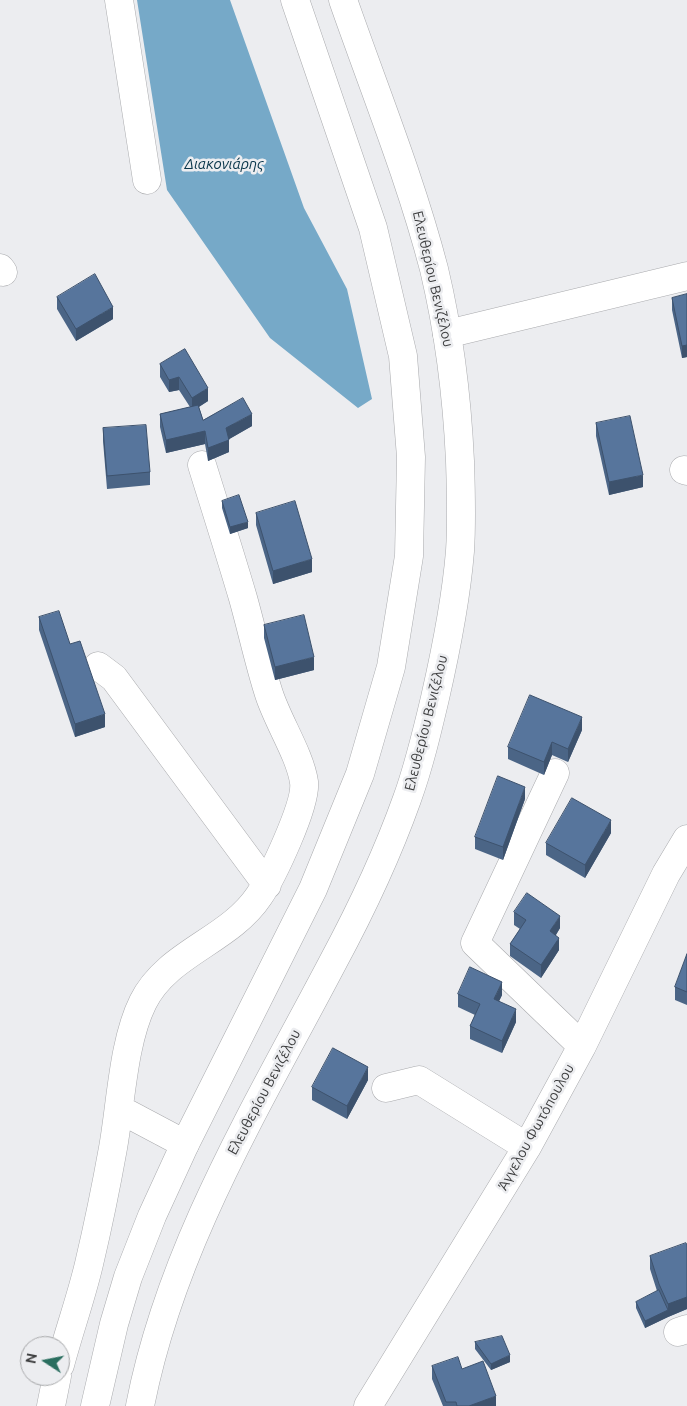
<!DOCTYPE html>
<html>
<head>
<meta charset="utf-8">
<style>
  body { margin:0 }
  #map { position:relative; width:687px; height:1406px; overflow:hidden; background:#ecedf0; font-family:Ubuntu,sans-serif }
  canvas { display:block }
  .north { position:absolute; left:20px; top:1336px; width:50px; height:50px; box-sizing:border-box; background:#ecedf0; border:1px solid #a6a7a9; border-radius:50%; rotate:281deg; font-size:14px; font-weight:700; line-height:20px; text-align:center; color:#3c3d3e }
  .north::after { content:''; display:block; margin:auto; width:18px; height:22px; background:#2a6e5f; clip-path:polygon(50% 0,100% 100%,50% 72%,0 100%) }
</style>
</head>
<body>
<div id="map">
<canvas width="687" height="1406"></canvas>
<div class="north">N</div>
</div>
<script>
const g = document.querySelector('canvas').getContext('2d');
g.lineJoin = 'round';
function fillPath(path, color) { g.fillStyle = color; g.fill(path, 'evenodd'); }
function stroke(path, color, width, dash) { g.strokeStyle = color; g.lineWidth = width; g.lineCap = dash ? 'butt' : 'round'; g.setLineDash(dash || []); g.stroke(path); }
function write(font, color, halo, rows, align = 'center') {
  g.font = font + ' Ubuntu,sans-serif'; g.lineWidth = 5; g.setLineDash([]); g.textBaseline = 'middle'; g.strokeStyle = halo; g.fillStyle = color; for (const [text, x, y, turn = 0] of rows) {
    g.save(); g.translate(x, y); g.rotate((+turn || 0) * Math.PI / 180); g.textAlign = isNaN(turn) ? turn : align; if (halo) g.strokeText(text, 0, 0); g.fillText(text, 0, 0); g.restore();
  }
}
fillPath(new Path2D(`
  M137 0H230L304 208 347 289 372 399 358 408 270 338 167 190Z`), '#76a9c8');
const minor = new Path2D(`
  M119 0 147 180
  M0 268 3 272
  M447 334 687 276
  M684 470 687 471
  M98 666 114 678 267 885
  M555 773 475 943 582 1046
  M386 1088 419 1080 527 1147
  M119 1109 185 1144
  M678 1332 687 1329
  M60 1365C69 1331 81 1298 89 1264 98 1226 106 1187 113 1148 121 1103 123 1042 143 1002 167 953 229 941 259 896 272 877 307 804 304 782 300 755 278 722 269 694 259 663 252 630 243 598 230 554 216 510 202 465
  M51 1406 57 1376
  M368 1406 527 1147 582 1046 666 874 687 839`);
const major = new Path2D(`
  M95 1406 114 1324 128 1277 152 1216 185 1144 313 889 360 774 391 667 409 556 411 457 403 356 373 228 295 0
  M140 1406C171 1246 258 1105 333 962 361 910 387 855 407 799 419 766 427 732 435 698 446 650 456 600 460 551 462 521 461 491 460 461 457 396 449 332 434 269 410 177 374 89 343 0`);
stroke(minor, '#a9aaad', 29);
stroke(major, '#a9aaad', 29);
stroke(minor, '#fff', 28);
stroke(major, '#fff', 28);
fillPath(new Path2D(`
  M687 294V357L682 358 672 310V298Z
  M57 297 113 319 76 341 57 309Z
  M185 349 208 401 199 407 203 420 252 426 229 439V452L208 461 205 444 166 453 160 427V414L190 407 179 390 169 392 160 377V364Z
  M596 423 643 487 609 495 596 436Z
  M103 428 150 472V485L107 489 103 441Z
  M222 501 248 528 230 534 222 508Z
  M256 513 312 572 273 584 256 525Z
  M39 617 70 644 105 727 75 737 39 630Z
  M264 625 314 670 275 680 264 638Z
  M582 730 568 762 552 755 544 775 508 759V747Z
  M525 799 503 860 475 849V837Z
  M611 833 585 878 546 855V843Z
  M514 912 560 928 556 935 559 950 541 978 510 956V944L520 929 514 925Z
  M687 954V1005L675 1000V987Z
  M458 994 502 995 499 1001 516 1022 502 1053 470 1039V1026L475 1015 458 1007Z
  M368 1080 347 1119 312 1100V1087Z
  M687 1245V1309L668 1317 645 1328 636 1308V1302L657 1291 650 1269V1256Z
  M475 1342 510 1362 491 1370 475 1349Z
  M432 1366 462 1369 496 1406H443L432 1379Z`), '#4b6586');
fillPath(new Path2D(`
  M113 307V319L76 341V329Z
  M687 345V357L682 358V346Z
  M179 377V390L169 392V380Z
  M208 388V401L192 411V398Z
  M252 414V426L226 441V428Z
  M205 431V444L166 453V440Z
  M229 440V452L208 461V448Z
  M643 475V487L609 495V482Z
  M248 522V528L230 534V527Z
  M312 559V572L273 584V571Z
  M314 657V670L275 680V667Z
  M105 714V727L75 737V724Z
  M582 717V730L568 762V749Z
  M552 742V755L544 775V762Z
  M525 787V799L503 860V847Z
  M611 820V833L585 878V865Z
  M560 916V928L550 944V931Z
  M559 938V950L541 978V965Z
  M502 982V995L494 1012V999Z
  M516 1009V1022L502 1053V1041Z
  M368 1067V1080L347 1119V1106Z
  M687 1297V1309L668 1317V1304Z
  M668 1310V1317L645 1328V1321Z
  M510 1355V1362L491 1370V1364Z
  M496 1396V1406H469Z`), '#3d526d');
const building = new Path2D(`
  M95 274 113 307 76 329 57 297Z
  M687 294V345L682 346 672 298Z
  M185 349 208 388 192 398 179 377 169 380 160 364Z
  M243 398 252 414 226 428 229 440 208 448 205 431 166 440 160 414 198 405 203 420Z
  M630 416 643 475 609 482 596 423Z
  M146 425 150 472 107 476 103 428Z
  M239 495 248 522 230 527 222 501Z
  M295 501 312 559 273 571 256 513Z
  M59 611 70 644 80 641 105 714 75 724 39 617Z
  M304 615 314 657 275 667 264 625Z
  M530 695 582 717 568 749 552 742 544 762 508 747Z
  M498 776 525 787 503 847 475 837Z
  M572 798 611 820 585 865 546 843Z
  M527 893 560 916 550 931 559 938 541 965 510 944 526 920 514 912Z
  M687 954V992L675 987Z
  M470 967 502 982 494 999 516 1009 502 1041 470 1026 480 1004 458 994Z
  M333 1048 368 1067 347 1106 312 1087Z
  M686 1243 687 1245V1297L668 1304 659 1284 650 1256Z
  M659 1290 668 1310 645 1321 636 1302Z
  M502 1336 510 1355 491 1364 475 1342Z
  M458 1357 462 1369 483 1361 496 1396 469 1406H457L456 1402H446L432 1366Z`);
fillPath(building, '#57759c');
stroke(building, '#3d526d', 1);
write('14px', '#3c3d3e', '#ecedf0', [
  ["Ελευθερίου Βενιζέλου",433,279,77],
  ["Ελευθερίου Βενιζέλου",426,723,-76],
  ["Ελευθερίου Βενιζέλου",264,1092,-62],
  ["Άγγελου Φωτόπουλου",536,1127,-61]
]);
write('italic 15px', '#08354a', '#ecedf0', [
  ["Διακονιάρης",224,164]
]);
</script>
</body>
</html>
